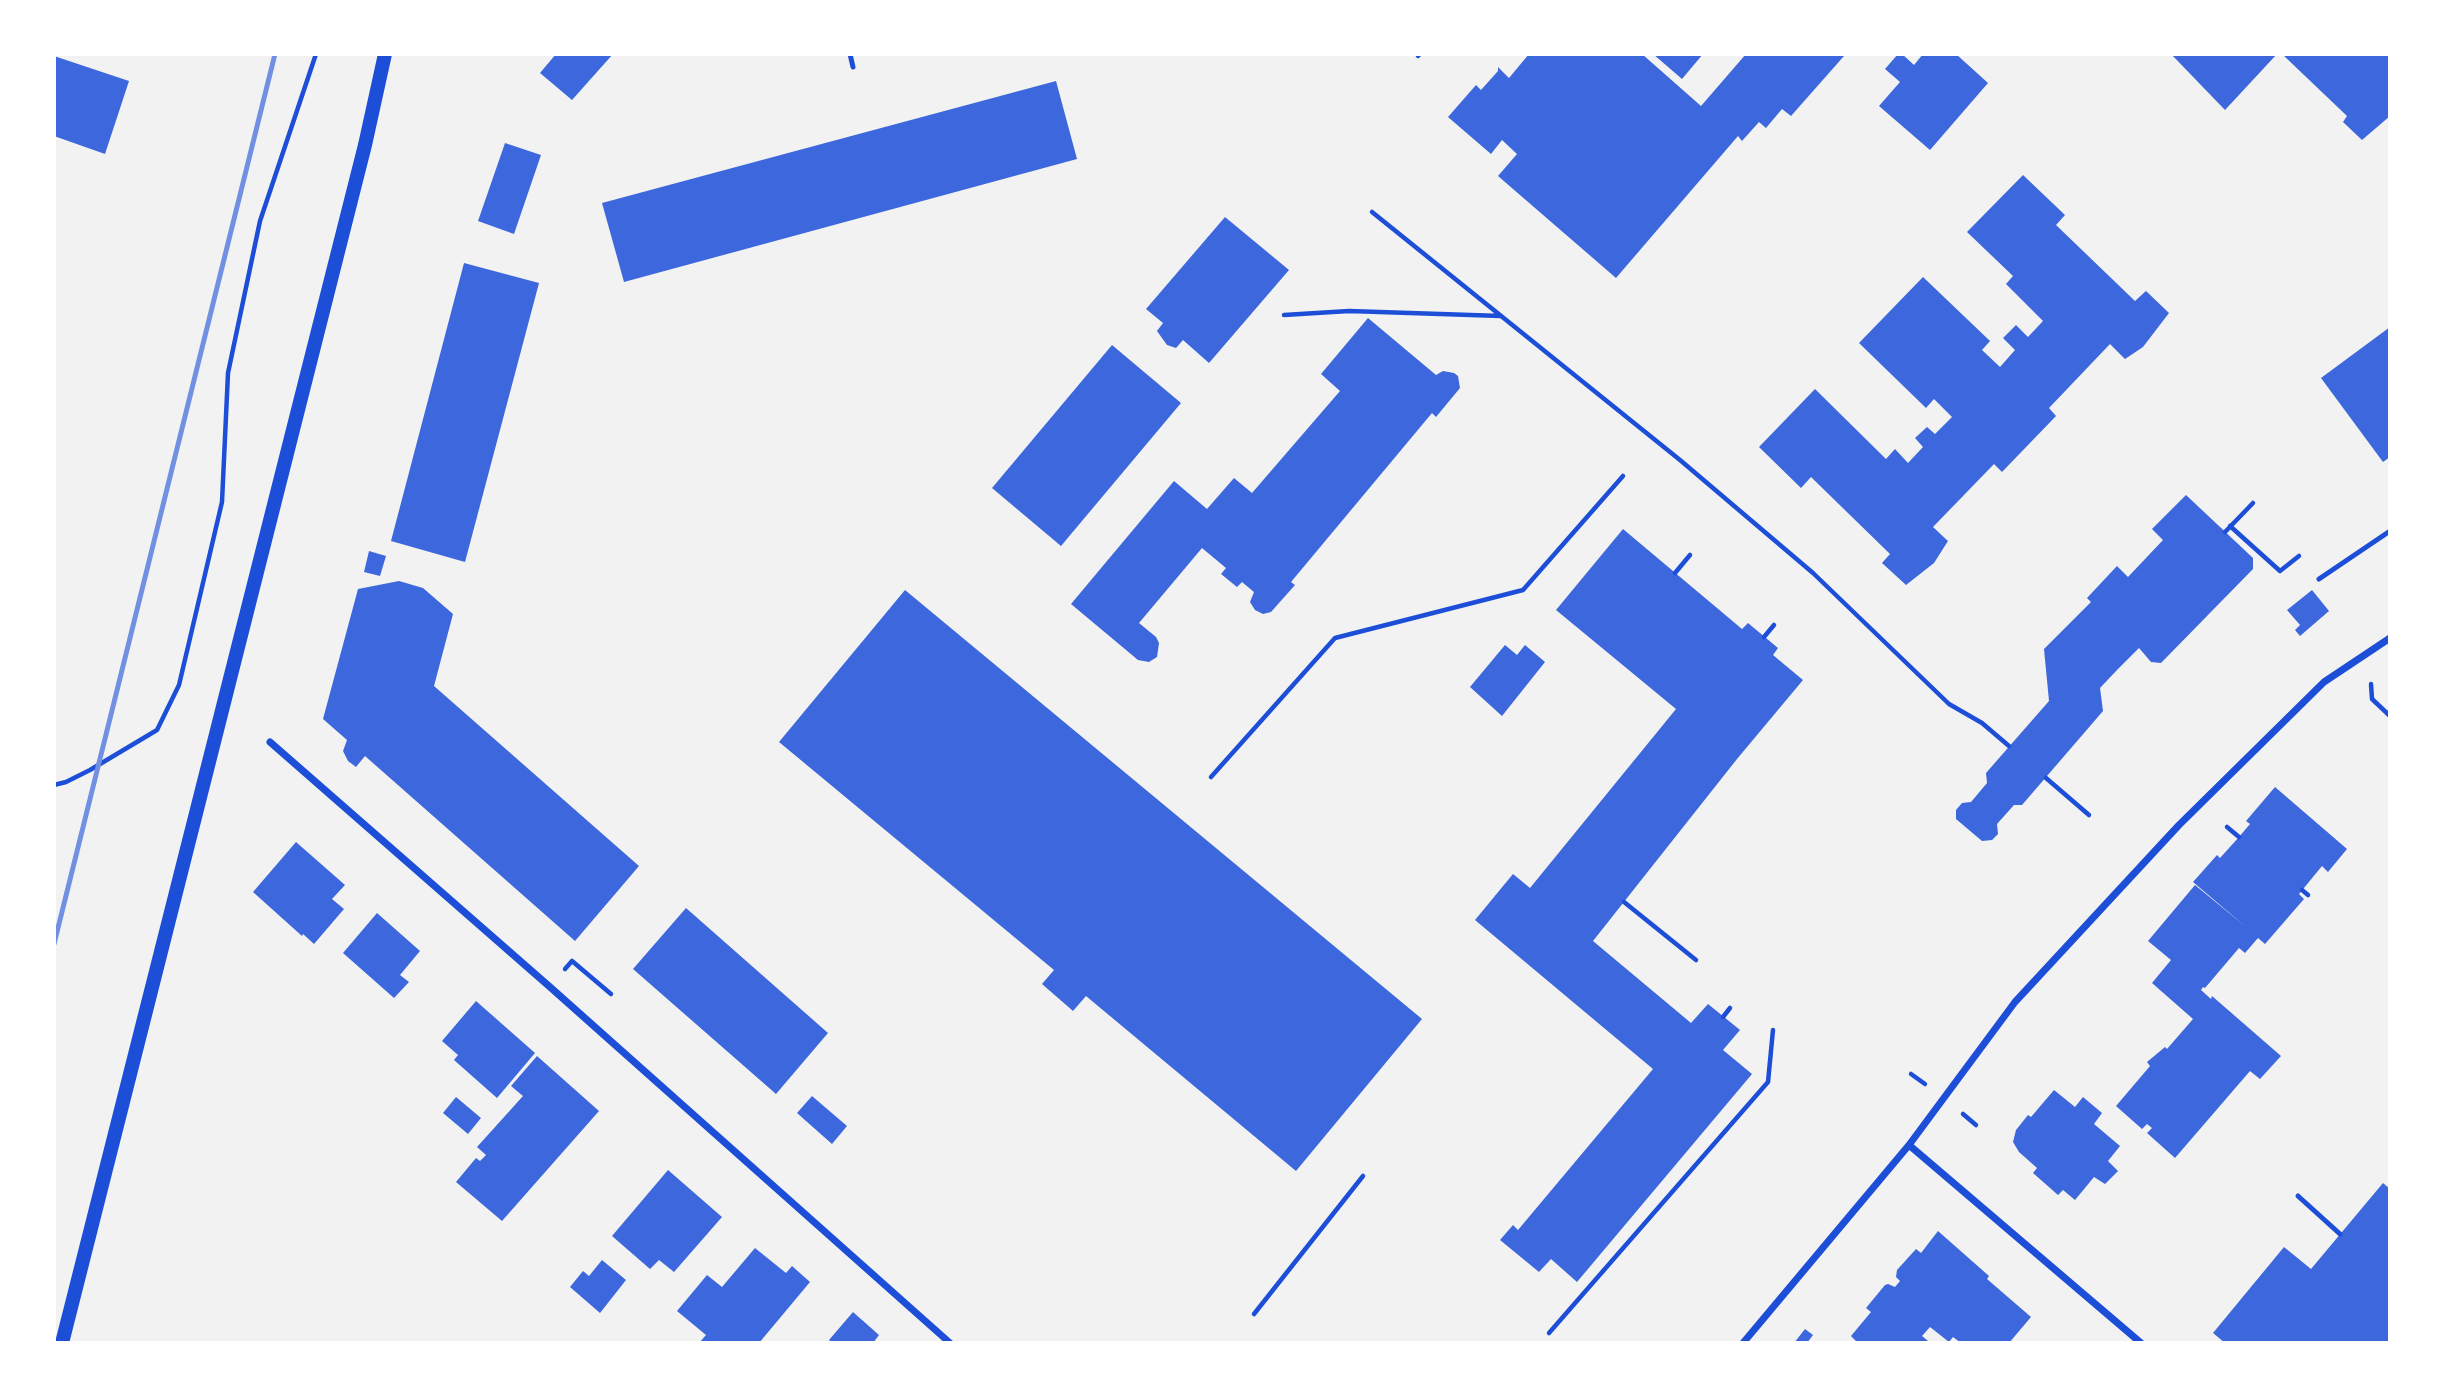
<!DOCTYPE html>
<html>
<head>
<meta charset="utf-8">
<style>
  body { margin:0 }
  #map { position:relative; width:2444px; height:1397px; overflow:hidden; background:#f2f2f2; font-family:"Archivo Narrow",sans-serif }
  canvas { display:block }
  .frame { position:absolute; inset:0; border:56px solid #fff; pointer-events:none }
</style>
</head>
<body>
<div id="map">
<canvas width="2444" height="1397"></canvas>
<div class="frame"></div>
</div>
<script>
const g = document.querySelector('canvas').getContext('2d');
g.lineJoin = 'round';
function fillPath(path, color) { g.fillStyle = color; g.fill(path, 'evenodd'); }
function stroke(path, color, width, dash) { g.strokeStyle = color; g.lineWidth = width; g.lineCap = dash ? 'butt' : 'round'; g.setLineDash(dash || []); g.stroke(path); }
fillPath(new Path2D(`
  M556 54H613L572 100 540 73Z
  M1529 54H1642L1701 106 1746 54 1844 56 1791 116 1782 109 1766 128 1759 122 1742 141 1738 136 1616 278 1498 176 1517 154 1502 140 1491 154 1448 117 1476 85 1481 90 1498 71V67L1509 78Z
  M1653 54H1703L1682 79Z
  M1898 54H1902L1914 65 1923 54H1956L1988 83 1930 150 1879 106 1900 82 1885 69Z
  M2171 54H2277L2225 110Z
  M2282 54H2389L2390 116 2362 140 2343 122 2347 116Z
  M54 56 129 81 105 154 54 136Z
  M1056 81 1077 159 624 282 602 203Z
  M505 143 541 155 514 234 478 221Z
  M2023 175 2065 215 2056 225 2135 301 2146 291 2169 313 2143 347 2125 359 2110 344 2049 408 2056 416 2002 472 1994 464 1933 527 1948 541 1934 563 1906 585 1882 563 1890 554 1811 477 1801 488 1759 447 1815 389 1886 459 1895 449 1908 463 1923 447 1915 438 1927 427 1935 434 1952 417 1934 399 1926 408 1859 343 1923 277 1990 341 1982 350 2000 367 2015 350 2003 338 2016 325 2028 337 2043 321 2006 284 2013 276 1967 232Z
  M1225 217 1289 270 1209 363 1183 340 1176 348 1167 345 1157 331 1163 323 1146 309Z
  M464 263 539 283 465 562 391 541Z
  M1368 318 1436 375 1443 371 1454 373 1458 376 1460 388 1436 417 1432 413 1291 582 1295 585 1271 612 1263 614 1255 610 1250 602 1254 592 1242 582 1237 587 1221 574 1226 568 1202 548 1139 623 1156 637 1159 643 1157 657 1149 662 1138 660 1071 604 1174 481 1207 509 1234 478 1252 493 1340 391 1321 374Z
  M2390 327V457L2383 462 2321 378Z
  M1112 345 1181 403 1061 546 992 488Z
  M2186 495 2253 558V569L2161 663 2151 662 2139 648 2117 670 2100 688 2103 711 2022 805H2014L1997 824 1998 834 1992 840 1982 841 1956 819V810L1962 803 1971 802 1987 783 1986 773 2049 701 2044 649 2091 602 2087 598 2117 566 2128 577 2163 540 2152 529Z
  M1623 529 1742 629 1748 623 1778 648 1773 655 1803 680 1737 759 1593 941 1691 1023 1708 1004 1740 1030 1723 1050 1752 1074 1577 1282 1551 1259 1539 1272 1500 1240 1513 1225 1518 1230 1653 1069 1475 920 1513 874 1530 888 1676 709 1556 610Z
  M369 551 386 556 380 576 364 572Z
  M399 581 423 588 453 614 434 686 639 866 575 941 365 756 356 767 348 761 343 751 347 740 323 719 358 589Z
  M905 590 1422 1019 1296 1171 1086 996 1073 1011 1042 984 1054 970 779 742Z
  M2312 590 2329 611 2300 636 2295 630 2300 625 2287 610Z
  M1505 645 1517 655 1525 645 1545 662 1502 716 1470 687Z
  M2275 787 2347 849 2328 872 2322 866 2299 894 2304 899 2265 944 2258 938 2245 953 2239 948 2205 988 2203 987 2201 990 2211 999 2212 996 2281 1056 2260 1079 2250 1071 2175 1158 2147 1133 2152 1128 2147 1124 2142 1129 2116 1106 2150 1066 2147 1062 2165 1047 2167 1049 2193 1019 2152 983 2171 960 2148 941 2195 885 2246 927 2193 882 2217 855 2220 858 2239 837 2250 824 2246 821Z
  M296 842 345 885 332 899 344 909 314 944 303 934 302 936 253 892Z
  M686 908 828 1033 776 1094 633 969Z
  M377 913 420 951 400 975 409 982 394 998 343 953Z
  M476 1001 535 1053 497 1098 454 1060 458 1055 442 1041Z
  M537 1056 599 1111 502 1221 456 1182 476 1158 480 1161 486 1155 477 1147 523 1096 511 1086Z
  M2054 1090 2075 1107 2083 1097 2102 1113 2094 1124 2120 1146 2108 1161 2118 1171 2105 1184 2094 1177 2075 1200 2063 1190 2058 1195 2033 1173 2037 1168 2019 1152 2013 1142 2016 1130 2028 1115 2031 1117Z
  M812 1096 847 1126 832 1144 797 1113Z
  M456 1097 481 1118 468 1134 443 1113Z
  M668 1170 722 1217 674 1272 659 1260 650 1269 612 1236Z
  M2383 1183 2390 1189V1343H2225L2213 1333 2284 1247 2311 1269Z
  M1938 1231 1989 1276 1987 1279 2031 1317 2009 1343H1961L1953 1337 1949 1342 1930 1327 1922 1336 1928 1341 1926 1343H1858L1851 1336 1871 1312 1866 1308 1885 1285 1888 1284 1895 1287 1900 1281 1896 1277 1897 1270 1916 1249 1921 1253Z
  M755 1248 786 1273 792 1266 810 1282 759 1343H699L706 1335 677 1311 707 1275 722 1287Z
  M602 1260 626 1280 600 1313 570 1287 583 1271 589 1276Z
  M853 1312 879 1335 873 1343H833L829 1340Z
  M1805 1329 1813 1335 1807 1343H1794Z`), '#3d67dc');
stroke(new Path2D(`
  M1418 56 1420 54
  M1372 212 1680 460 1813 573 1949 704 1982 723 2009 746
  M1284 315 1349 311 1501 316
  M2230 526 2280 571 2299 556
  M2225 532 2253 503
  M1675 573 1690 555
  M1764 637 1774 625
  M2371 684 2372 699 2390 716
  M1211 777 1335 638 1523 590 1623 476
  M2046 778 2089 815
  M54 785 66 782 90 770 157 730 179 685 222 502 228 373 260 221 316 54
  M2227 827 2239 837
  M2302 890 2308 895
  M1624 902 1696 960
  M565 969 572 961 611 994
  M1723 1017 1730 1008
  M1911 1074 1925 1084
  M1963 1114 1976 1125
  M1254 1314 1363 1176
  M1549 1333 1768 1082 1773 1030`), '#1d4ed8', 4.5);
stroke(new Path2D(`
  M850 54 853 67
  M2319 579 2390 531
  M2298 1196 2340 1234`), '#1d4ed8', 5);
stroke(new Path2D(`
  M270 742 550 987 950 1343
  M1909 1145 2141 1343
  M1743 1343 1909 1145 2015 1002 2179 825 2324 682 2390 638`), '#1d4ed8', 7);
stroke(new Path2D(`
  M62 1343 365 145 385 54`), '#1d4ed8', 14);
stroke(new Path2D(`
  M54 944 275 54`), '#7290e2', 5);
</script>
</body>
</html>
